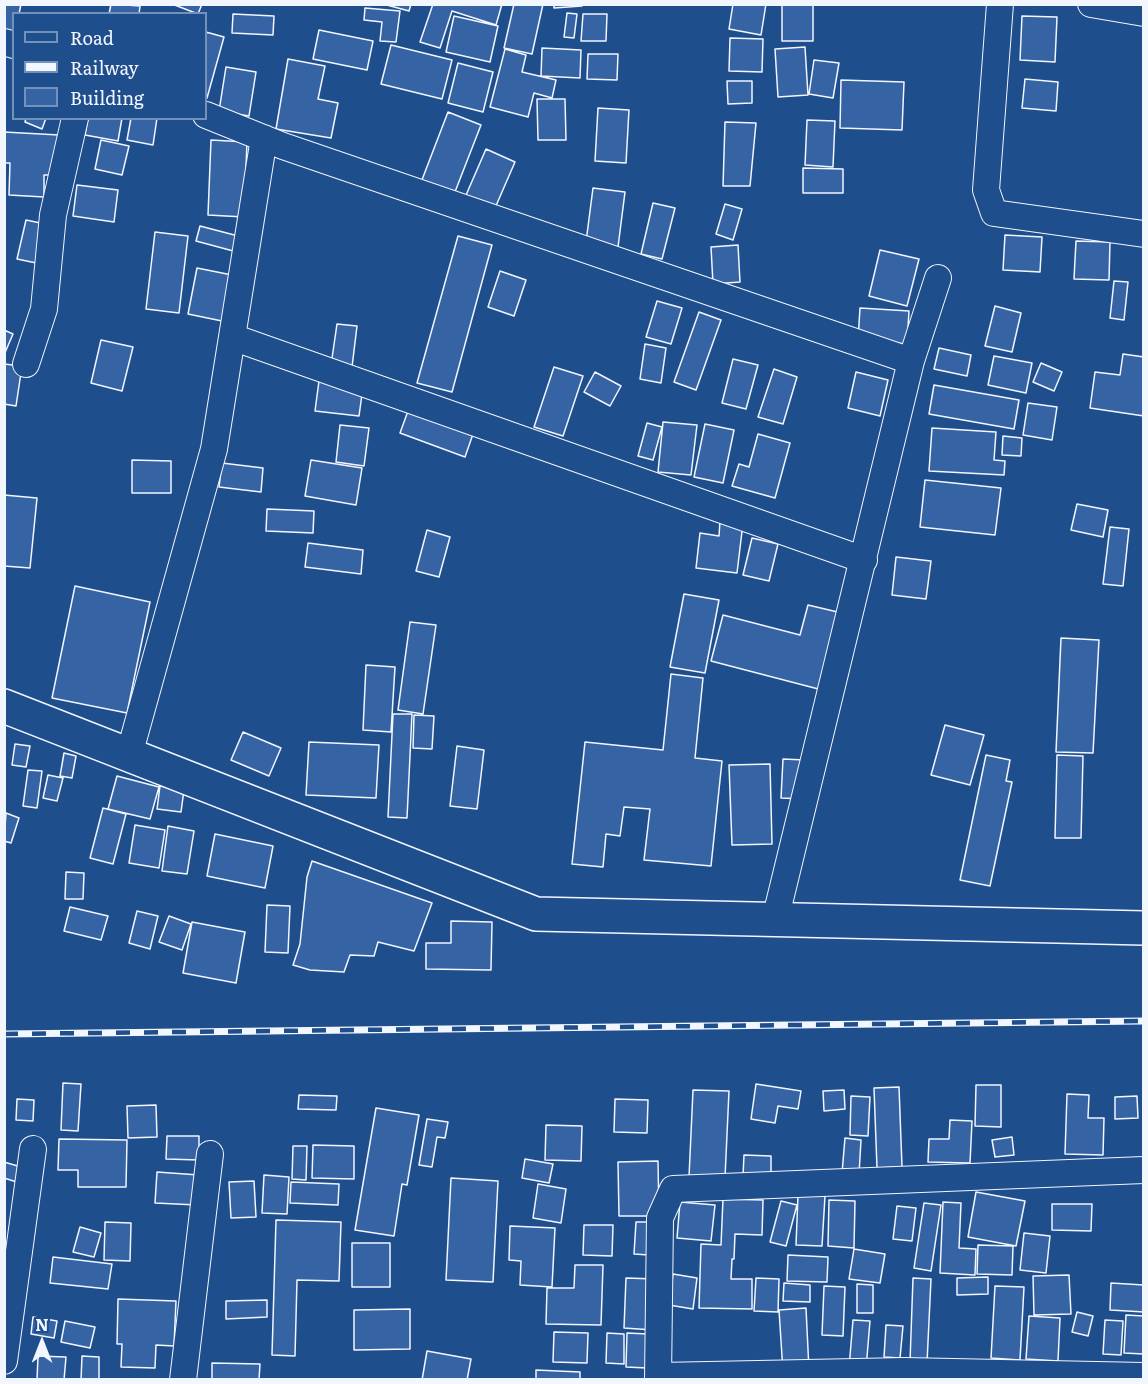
<!DOCTYPE html>
<html>
<head>
<meta charset="utf-8">
<style>
  body { margin:0 }
  #map { position:relative; width:1148px; height:1384px; overflow:hidden; background:#1f4e8c; font-family:Literata,serif }
  canvas { display:block }
  .frame { position:absolute; inset:0; border:6px solid #f2f6ff; pointer-events:none }
  .legend { position:absolute; left:12px; top:12px; width:195px; height:108px; box-sizing:border-box; background:#1f4e8c; border:2px solid #7391ba; margin:0; padding:8px 10px; list-style:none; font-size:18px; color:#f2f6ff }
  .legend li { display:flex; align-items:center; gap:12px; height:30px }
  .legend b { width:30px; border:2px solid #7391ba }
  .north { position:absolute; left:12px; top:1312px; width:60px; height:60px; -webkit-text-stroke:4px #1f4e8c; paint-order:stroke; rotate:0deg; font-size:16px; font-weight:700; line-height:24px; text-align:center; color:#f2f6ff }
  .north::after { content:''; display:block; margin:auto; width:21px; height:27px; background:#f2f6ff; clip-path:polygon(50% 0,100% 100%,50% 72%,0 100%) }
</style>
</head>
<body>
<div id="map">
<canvas width="1148" height="1384"></canvas>
<div class="frame"></div>
<ul class="legend">
<li><b style="height:8px;background:#1f4e8c"></b>Road</li>
<li><b style="height:8px;background:#f2f6ff"></b>Railway</li>
<li><b style="height:16px;background:#3563a3"></b>Building</li>
</ul>
<div class="north">N</div>
</div>
<script>
const g = document.querySelector('canvas').getContext('2d');
g.lineJoin = 'round';
function fillPath(path, color) { g.fillStyle = color; g.fill(path, 'evenodd'); }
function stroke(path, color, width, dash) { g.strokeStyle = color; g.lineWidth = width; g.lineCap = dash ? 'butt' : 'round'; g.setLineDash(dash || []); g.stroke(path); }
const building = new Path2D(`
  M4 4H21L19 14H14V32L4 31Z
  M111 4 140 6 139 14H109Z
  M172 4H202L198 14Z
  M383 4H411L409 11Z
  M433 4H502L496 25 452 11 440 48 420 42Z
  M514 4H543L532 54 504 48Z
  M554 4H582V6L554 8Z
  M733 4H766L761 35 729 29Z
  M782 4H813V41H782Z
  M365 8 400 11 396 42 380 41 382 22 364 20Z
  M567 13 577 14 574 38 564 37Z
  M233 14 274 16 273 35 232 33Z
  M583 14H607L606 41H581Z
  M454 16 498 26 490 62 446 52Z
  M1022 16 1057 17 1055 62 1020 60Z
  M319 30 373 41 367 70 313 59Z
  M206 32 224 37 207 98H206Z
  M730 38 763 39 762 72 729 71Z
  M391 45 452 60 442 99 381 84Z
  M805 47 808 95 778 97 775 49Z
  M542 48 581 50 580 78 541 76Z
  M505 49 526 55 522 72 556 80 552 98 534 93 528 117 490 107Z
  M588 54H618L617 80 587 79Z
  M288 59 325 66 318 99 338 103 331 138 276 129Z
  M814 60 839 63 833 98 809 94Z
  M458 63 493 72 483 112 448 103Z
  M226 67 256 72 249 116 219 111Z
  M1025 79 1058 82 1056 111 1022 108Z
  M841 80 904 82 902 130 840 128Z
  M727 81H752V103L728 104Z
  M537 99H565L566 140H538Z
  M598 108 629 110 626 163 595 161Z
  M448 112 481 125 453 197 420 185Z
  M26 118H46L42 129 25 122Z
  M88 118H122L118 141 85 135Z
  M131 118H157L153 145 127 140Z
  M807 120 835 121 833 167 805 165Z
  M725 122 756 123 750 186H723Z
  M4 132 59 135 57 175H44V197L9 195 10 163H4Z
  M101 140 129 146 122 175 95 169Z
  M211 140 247 142 244 217 208 215Z
  M486 149 515 162 492 215 463 202Z
  M803 168 843 169V193H803Z
  M77 185 118 190 114 222 73 216Z
  M593 188 625 192 618 247 586 242Z
  M653 203 675 208 662 259 641 254Z
  M725 204 742 209 733 240 716 234Z
  M26 220 50 225 41 264 17 259Z
  M200 226 242 237 237 252 196 241Z
  M155 232 188 236 179 313 146 309Z
  M1005 235 1042 237 1040 272 1003 270Z
  M458 236 492 245 452 392 417 383Z
  M1076 241 1110 242 1109 280 1074 279Z
  M738 245 740 282 713 284 711 247Z
  M880 250 919 259 907 306 869 296Z
  M197 268 232 275 222 321 188 314Z
  M500 271 526 280 514 316 488 307Z
  M1114 281 1128 282 1124 320 1110 318Z
  M657 301 682 308 671 344 646 337Z
  M995 306 1021 313 1012 352 985 346Z
  M860 308 909 311 907 344 858 340Z
  M699 312 721 320 696 390 674 382Z
  M337 324 357 326 352 367 331 365Z
  M4 330 13 334 4 355Z
  M101 340 133 347 122 391 91 383Z
  M645 344 666 348 661 383 640 379Z
  M939 348 971 355 967 376 934 369Z
  M1123 354 1144 357V416L1090 408 1095 372 1120 375Z
  M994 356 1032 363 1026 393 988 385Z
  M733 359 758 365 746 409 722 403Z
  M1041 363 1062 372 1054 391 1033 382Z
  M4 364 22 366 16 406 4 404Z
  M554 367 583 376 563 436 534 427Z
  M774 369 797 377 783 424 758 417Z
  M595 372 621 386 610 406 584 392Z
  M856 372 888 380 880 416 848 408Z
  M319 381 363 387 359 416 315 411Z
  M934 385 1019 400 1014 429 929 414Z
  M1028 403 1057 407 1052 440 1023 435Z
  M408 411 473 434 465 457 400 433Z
  M663 422 697 425 691 475 658 472Z
  M647 423 662 427 653 460 638 456Z
  M705 424 734 430 723 483 694 477Z
  M340 425 369 428 364 466 336 462Z
  M932 428 996 432 994 460 1005 461 1004 475 929 471Z
  M758 434 790 443 775 498 732 486 739 464 749 467Z
  M1003 436 1022 438 1021 456 1002 455Z
  M132 460 171 461V493H132Z
  M311 460 362 468 356 505 305 496Z
  M222 463 263 468 261 492 219 487Z
  M925 480 1001 488 995 535 920 527Z
  M4 495 37 498 30 568 4 566Z
  M1077 504 1108 510 1103 537 1071 530Z
  M267 509 314 511 313 533 266 531Z
  M720 521 743 523 737 573 696 568 700 533 719 536Z
  M1110 527 1129 529 1123 586 1103 584Z
  M427 530 450 537 439 577 416 571Z
  M752 538 778 544 769 581 743 575Z
  M308 543 363 550 361 574 305 567Z
  M896 557 931 561 926 599 892 595Z
  M75 586 150 602 127 713 52 698Z
  M684 594 719 600 705 673 670 667Z
  M808 605 846 614 826 691 711 661 723 615 800 635Z
  M410 622 436 625 423 714 398 710Z
  M1061 638 1099 640 1093 753 1056 752Z
  M366 665 395 667 391 732 363 730Z
  M671 674 703 678 695 758 722 761 711 866 644 860 650 809 624 807 620 836 606 834 603 867 572 864 585 742 663 750Z
  M393 714H412L407 818 388 817Z
  M414 715 434 716 432 749 413 748Z
  M945 725 984 735 970 785 931 775Z
  M243 732 281 748 269 776 231 760Z
  M309 742 379 745 376 798 306 795Z
  M15 744 30 746 26 767 12 765Z
  M457 746 484 750 477 809 450 806Z
  M64 753 76 756 72 778 60 776Z
  M986 755 1010 760 1006 781 1012 782 990 886 960 880Z
  M1057 755 1083 756 1081 838H1055Z
  M783 759 805 760 803 799 781 798Z
  M770 764 772 844 732 845 729 765Z
  M28 770 42 771 37 808 23 806Z
  M48 775 63 778 57 801 43 798Z
  M117 776 159 787 150 819 108 809Z
  M160 786 184 790 181 812 157 809Z
  M103 808 126 814 113 864 90 858Z
  M6 813 19 818 11 843 4 841Z
  M135 825 165 830 159 868 129 863Z
  M168 826 194 831 187 874 162 871Z
  M215 834 273 846 265 888 207 876Z
  M312 861 432 903 414 951 378 942 374 956 350 955 344 972 310 970 293 965 300 944 307 877Z
  M66 872 84 873 83 899H65Z
  M267 905 290 906 288 953 265 952Z
  M70 907 108 916 101 940 64 931Z
  M137 911 158 916 150 949 129 943Z
  M169 916 191 924 182 950 159 942Z
  M451 921 492 922 491 970 426 969V943H451Z
  M192 922 245 932 236 983 183 973Z
  M63 1083 81 1084 78 1131 61 1130Z
  M756 1084 801 1091 798 1109 778 1106 775 1123 751 1119Z
  M976 1085H1001V1127L975 1126Z
  M899 1087 902 1167 877 1168 874 1088Z
  M693 1090 729 1091 725 1178 689 1177Z
  M844 1090 845 1109 824 1111 823 1091Z
  M1067 1094 1089 1095 1088 1118H1104L1103 1155 1065 1154Z
  M299 1095 337 1096 336 1110 298 1109Z
  M851 1096 870 1097 868 1136 850 1135Z
  M1137 1096 1138 1118 1115 1119V1097Z
  M17 1099 34 1100 33 1121 16 1120Z
  M615 1099 648 1100 647 1133 614 1132Z
  M156 1105 157 1137 128 1138 127 1106Z
  M376 1108 419 1115 407 1185 402 1184 394 1236 355 1230Z
  M427 1119 448 1122 445 1138 437 1137 432 1167 419 1165Z
  M950 1120 972 1121 970 1163 928 1162 929 1139H949Z
  M546 1125 582 1126 581 1161 545 1160Z
  M167 1136H199V1160L166 1159Z
  M1012 1137 1014 1155 995 1157 992 1140Z
  M845 1138 861 1140 859 1174 842 1173Z
  M59 1139 127 1140 126 1187H78V1170H58Z
  M313 1145 354 1146V1179L312 1178Z
  M293 1146H307L306 1180 292 1179Z
  M744 1155 771 1156V1177L743 1176Z
  M525 1159 553 1164 549 1183 522 1178Z
  M658 1161 659 1216H619L618 1162Z
  M4 1162 28 1169 23 1184 4 1178Z
  M157 1172 199 1175 197 1205 155 1203Z
  M264 1175 289 1177 287 1214 262 1213Z
  M451 1178 498 1181 493 1282 446 1280Z
  M254 1181 256 1217 231 1218 229 1182Z
  M291 1182 339 1184 338 1205 290 1203Z
  M538 1184 566 1189 561 1223 533 1218Z
  M976 1192 1025 1201 1016 1246 968 1237Z
  M798 1195 825 1196 822 1246 796 1245Z
  M723 1199 763 1200 762 1235 735 1234 734 1259H732L731 1279H752V1309L699 1308 701 1244 721 1245Z
  M829 1200 855 1201 854 1248 828 1246Z
  M781 1201 797 1205 786 1246 770 1242Z
  M680 1202 715 1205 711 1241 677 1238Z
  M943 1202 961 1203 959 1248 976 1249 975 1275 940 1273Z
  M924 1203 941 1205 931 1271 914 1268Z
  M1052 1204H1092L1091 1231 1052 1230Z
  M897 1206 916 1208 912 1241 893 1239Z
  M276 1220 341 1222 339 1281 297 1280 295 1356 272 1355Z
  M105 1222 131 1223 130 1261 104 1260Z
  M636 1222H650L649 1255 634 1254Z
  M584 1225H613L612 1256 583 1255Z
  M510 1226 555 1228 552 1287 520 1285 521 1261 509 1260Z
  M80 1227 101 1233 94 1257 73 1252Z
  M1024 1233 1050 1236 1046 1273 1020 1270Z
  M352 1243H390V1287H352Z
  M978 1245 1013 1246 1012 1275 977 1274Z
  M854 1249 885 1254 880 1283 849 1279Z
  M788 1255 828 1257 827 1282 787 1281Z
  M53 1257 112 1264 108 1289 50 1283Z
  M575 1265H603L601 1325 546 1324 547 1288H574Z
  M673 1274 697 1278 693 1309 669 1305Z
  M1069 1275 1071 1314 1034 1315 1033 1276Z
  M988 1277V1294L957 1295V1278Z
  M626 1278 656 1279 653 1330 624 1328Z
  M756 1278 779 1279 778 1312 754 1311Z
  M913 1278 931 1279 927 1363 910 1362Z
  M784 1283 810 1285V1302L783 1301Z
  M1111 1283 1144 1285V1312L1110 1310Z
  M857 1284 873 1285V1313H857Z
  M824 1286 845 1287 843 1336 822 1335Z
  M995 1286 1024 1287 1020 1360 991 1358Z
  M118 1299 176 1301 174 1346 156 1345 155 1368 121 1367 122 1344H117Z
  M267 1300V1317L226 1319V1301Z
  M806 1308 809 1370 783 1372 779 1310Z
  M410 1309V1349L354 1350V1310Z
  M1077 1312 1093 1316 1088 1336 1072 1332Z
  M1126 1315 1144 1316V1354L1124 1353Z
  M1029 1316 1060 1318 1058 1361 1026 1359Z
  M33 1317 57 1321 54 1338 31 1334Z
  M853 1320 870 1321 866 1369 849 1368Z
  M1105 1320 1123 1321 1121 1355 1103 1354Z
  M65 1321 95 1327 90 1348 61 1342Z
  M886 1325 903 1326 900 1358 884 1357Z
  M554 1332 588 1333 587 1363 553 1362Z
  M607 1333 624 1334V1364L606 1363Z
  M627 1333 648 1334 647 1368 626 1367Z
  M427 1351 471 1359 467 1380H422Z
  M38 1356 66 1357 64 1380H37Z
  M82 1356 99 1357V1380H81Z
  M212 1363 260 1364 259 1380H212Z
  M536 1370 580 1372V1380H536Z`);
fillPath(building, '#3563a3');
stroke(building, '#f2f6ff', 1.5);
const street = new Path2D(`
  M1000 4 986 190 994 213 1144 234
  M1091 4 1144 13
  M4 42 14 45
  M206 115 283 146 911 361
  M232 337 864 560
  M26 364 44 309 53 215 75 118
  M129 755 214 449 264 138
  M775 920 911 361 938 278
  M4 1361 33 1149
  M659 1376 905 1371 1144 1376
  M183 1380 210 1154
  M658 1380 660 1218 673 1189 1144 1170`);
const secondary = new Path2D(`
  M4 706 536 914 1144 928`);
stroke(street, '#f2f6ff', 28);
stroke(secondary, '#f2f6ff', 36);
stroke(street, '#1f4e8c', 26);
stroke(secondary, '#1f4e8c', 33);
const rail = new Path2D(`
  M4 1034 1144 1021`);
stroke(rail, '#f2f6ff', 7);
stroke(rail, '#1f4e8c', 4.5, [14]);
</script>
</body>
</html>
